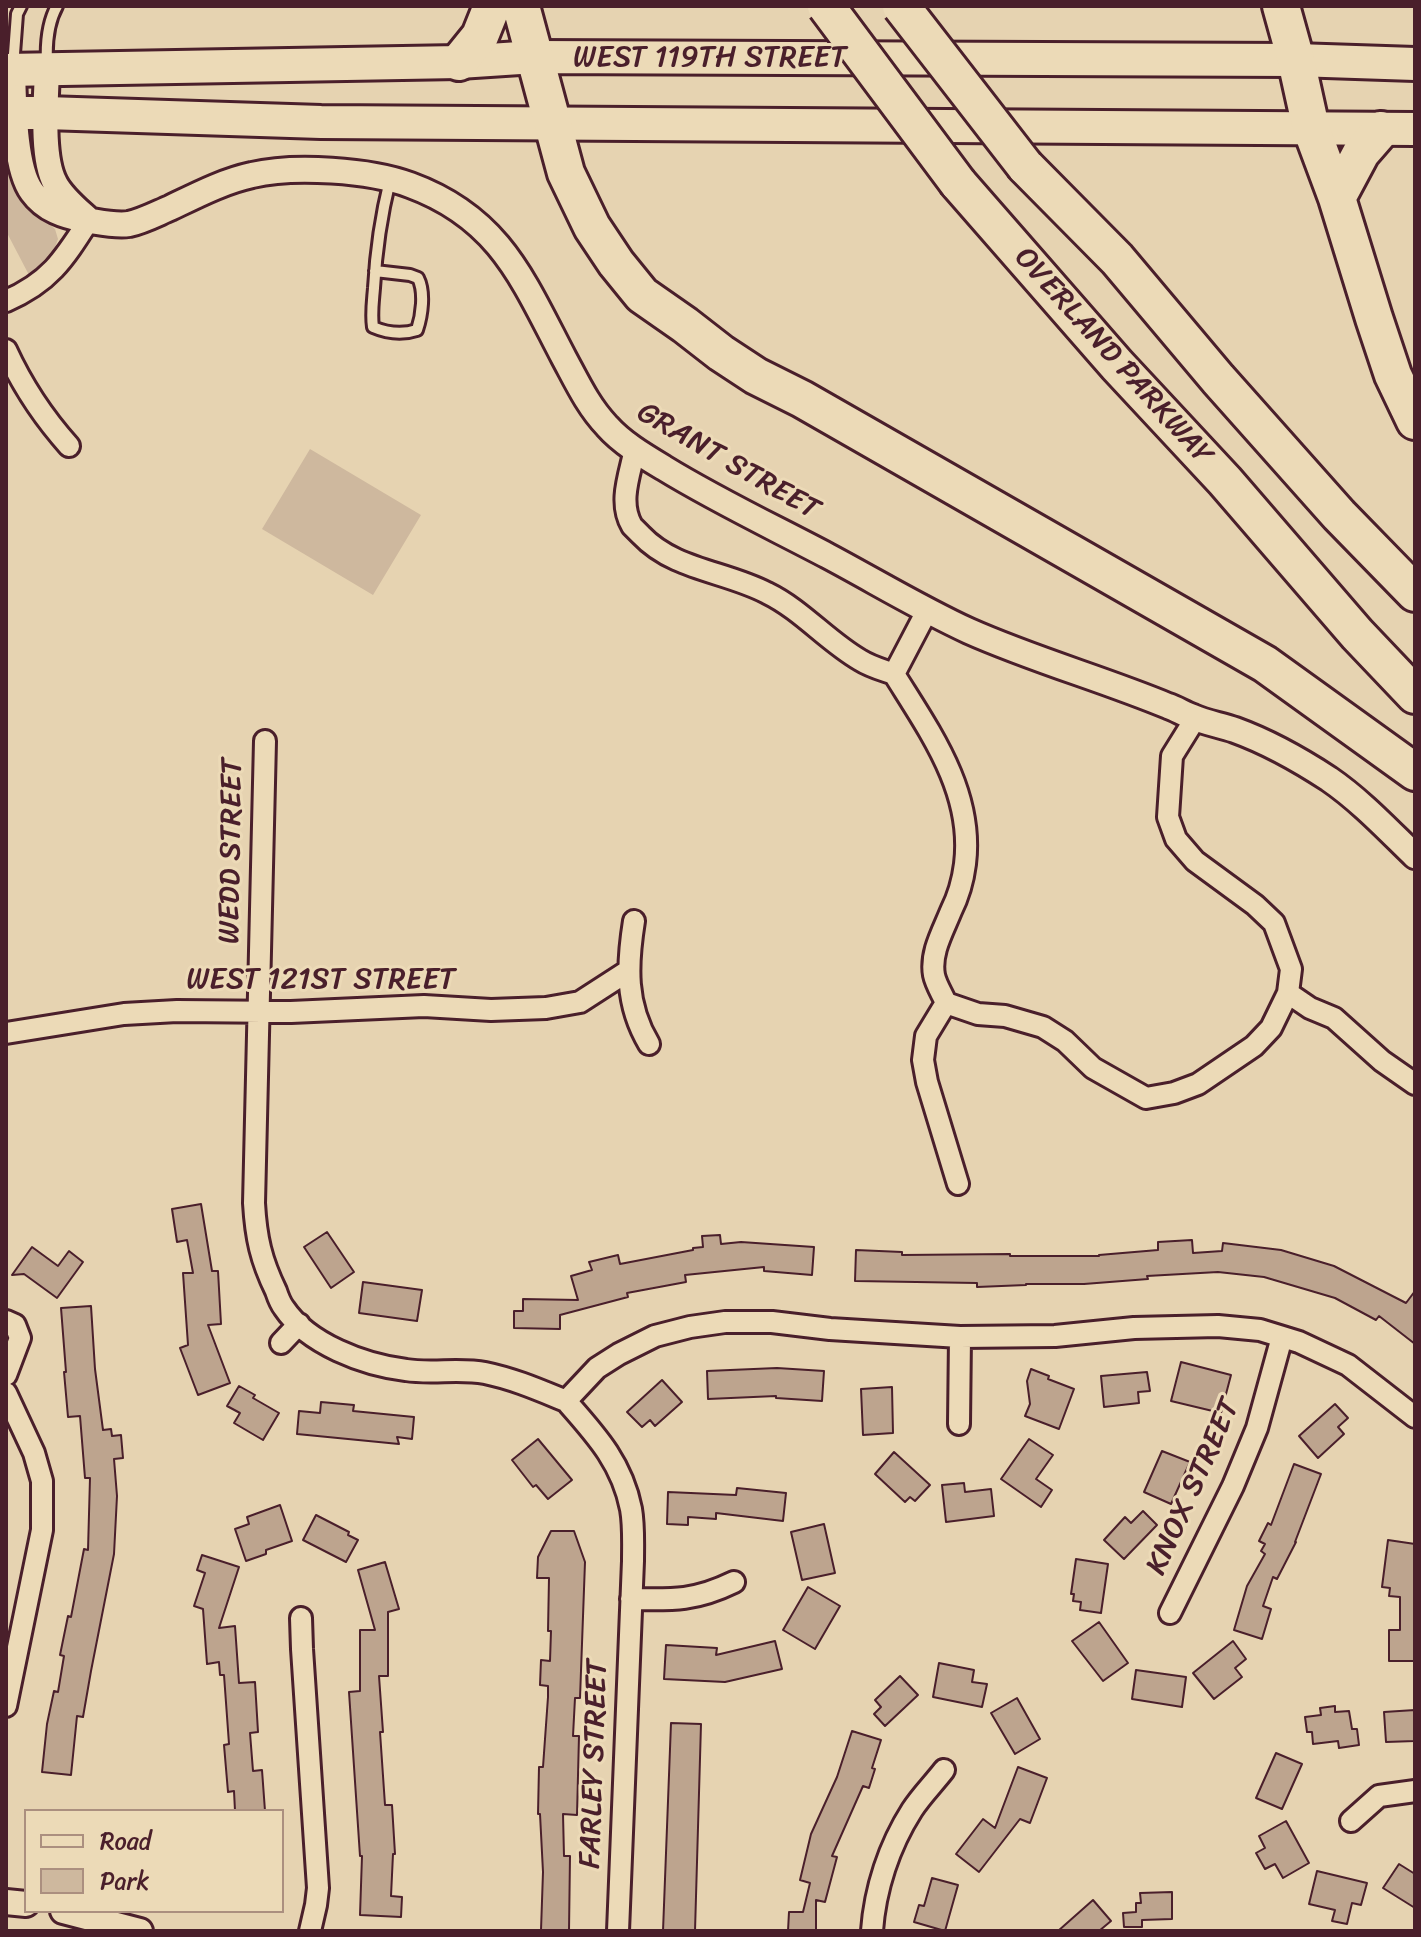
<!DOCTYPE html>
<html>
<head>
<meta charset="utf-8">
<style>
  body { margin:0 }
  #map { position:relative; width:1421px; height:1937px; overflow:hidden; background:#e6d3b1; font-family:Sriracha,sans-serif }
  canvas { display:block }
  .frame { position:absolute; inset:0; border:8px solid #4a1f2b; pointer-events:none }
  .legend { position:absolute; left:24px; top:1809px; width:260px; height:104px; box-sizing:border-box; background:#ecdab7; border:2px solid #ab8f7f; margin:0; padding:10px 14px; list-style:none; font-size:24px; color:#4a1f2b }
  .legend li { display:flex; align-items:center; gap:16px; height:40px }
  .legend b { width:40px; border:2px solid #ab8f7f }
</style>
</head>
<body>
<div id="map">
<canvas width="1421" height="1937"></canvas>
<div class="frame"></div>
<ul class="legend">
<li><b style="height:10px;background:#ecdab7"></b>Road</li>
<li><b style="height:22px;background:#ceb89e"></b>Park</li>
</ul>
</div>
<script>
const g = document.querySelector('canvas').getContext('2d');
g.lineJoin = 'round';
function fillPath(path, color) { g.fillStyle = color; g.fill(path, 'evenodd'); }
function stroke(path, color, width, dash) { g.strokeStyle = color; g.lineWidth = width; g.lineCap = dash ? 'butt' : 'round'; g.setLineDash(dash || []); g.stroke(path); }
function write(font, color, halo, rows, align = 'center') {
  g.font = font + ' Sriracha,sans-serif'; g.lineWidth = 6; g.setLineDash([]); g.textBaseline = 'middle'; g.strokeStyle = halo; g.fillStyle = color; for (const [text, x, y, turn = 0] of rows) {
    g.save(); g.translate(x, y); g.rotate((+turn || 0) * Math.PI / 180); g.textAlign = isNaN(turn) ? turn : align; if (halo) g.strokeText(text, 0, 0); g.fillText(text, 0, 0); g.restore();
  }
}
fillPath(new Path2D(`
  M6 136 25 201 55 229 58 239 54 250 29 275 6 231Z
  M310 449 421 515 373 595 262 529Z`), '#ceb89e');
const building = new Path2D(`
  M201 1204 212 1271H218L221 1324 208 1325 230 1383 198 1395 180 1348 188 1345 183 1273H193L187 1240 177 1242 172 1209Z
  M327 1232 354 1272 331 1288 304 1247Z
  M720 1235 721 1244 741 1242 814 1247 812 1275 764 1271V1267L685 1275 686 1282 627 1293 628 1297 560 1315V1329L514 1328V1311H523V1299L578 1300 571 1276 592 1270 589 1262 618 1255 620 1264 693 1250V1248L703 1247 702 1236Z
  M1192 1240 1193 1253 1222 1251 1223 1243 1281 1250 1334 1266 1406 1303 1415 1291V1344L1379 1316 1376 1320 1335 1298 1264 1277 1218 1272 1147 1276 1148 1279 1084 1284H1026V1285L977 1287V1283L855 1281 856 1250 902 1252V1255L1010 1254V1256H1099V1255L1158 1250V1242Z
  M32 1247 58 1266 69 1251 83 1262 57 1298 24 1274 12 1275Z
  M363 1282 422 1290 417 1321 359 1313Z
  M91 1306 95 1369 103 1430 111 1429 112 1436 121 1435 123 1458 114 1459 117 1496 114 1554 91 1671 83 1717 77 1716 71 1775 42 1772 47 1724 54 1691 58 1692 64 1656 60 1655 68 1616 71 1617 84 1549 88 1550 90 1478H85L80 1416 68 1417 64 1372H66L61 1308Z
  M1181 1362 1231 1375 1221 1413 1171 1401Z
  M777 1368 824 1371 822 1401 776 1398V1396L708 1399 707 1371Z
  M1031 1369 1049 1376 1048 1379 1074 1389 1059 1429 1025 1416 1030 1404 1027 1381Z
  M1147 1372 1150 1391 1138 1392 1139 1403 1104 1407 1101 1376Z
  M662 1380 682 1402 655 1426 650 1420 642 1427 627 1412Z
  M239 1386 255 1395 253 1398 279 1413 263 1440 234 1423 240 1413 227 1406Z
  M892 1387 893 1433 863 1435 861 1389Z
  M321 1402 354 1405 353 1411 414 1417 412 1439 397 1437 399 1444 297 1434 299 1411 320 1413Z
  M1335 1404 1348 1418 1338 1427 1344 1434 1318 1458 1299 1436Z
  M538 1439 572 1480 548 1499 536 1485 533 1487 512 1460Z
  M1029 1439 1053 1455 1036 1479 1052 1490 1041 1507 1001 1479Z
  M1162 1451 1190 1462 1171 1504 1144 1492Z
  M894 1452 930 1485 915 1501 910 1497 905 1502 875 1474Z
  M1294 1464 1321 1474 1295 1542H1296L1277 1579 1273 1577 1263 1606 1271 1609 1262 1639 1234 1630 1247 1586 1265 1554 1261 1551 1265 1544 1259 1541 1268 1523 1271 1525Z
  M964 1483 965 1492 991 1489 994 1516 946 1522 942 1485Z
  M737 1488 786 1493 783 1521 716 1513V1519L688 1517V1525L667 1524 668 1492 736 1495Z
  M280 1505 292 1541 266 1550V1554L246 1561 235 1529 249 1524 247 1517Z
  M1143 1511 1157 1525 1124 1559 1104 1540 1125 1517 1131 1523Z
  M316 1515 349 1532 348 1535 358 1540 346 1562 303 1540Z
  M824 1524 835 1573 802 1580 791 1532Z
  M551 1531H574L585 1562 580 1698H575L573 1736H579L577 1815 563 1814 564 1856H570L569 1931 541 1930 543 1872 540 1814H538L539 1767H543L548 1697V1686L540 1685 541 1660 550 1661 551 1631H548L549 1578H537L538 1557Z
  M1388 1540 1415 1544V1661H1389V1630H1400V1597L1389 1596 1390 1588 1382 1587Z
  M202 1555 239 1567 219 1628 235 1626 239 1683 255 1682 258 1732 250 1733 253 1771 262 1770 265 1811H235L234 1791 228 1792 224 1745 229 1744 224 1675H220L219 1662 207 1664 203 1609 194 1606 205 1573 197 1570Z
  M1076 1559 1108 1564 1101 1613 1080 1610 1081 1602 1073 1601 1074 1594H1071Z
  M385 1562 399 1609 388 1612V1676H379L383 1732H380L385 1805H392L395 1854H393L391 1896 402 1897 401 1917 360 1915 362 1856H360L349 1692 360 1691V1630H375L358 1570Z
  M808 1587 840 1606 815 1649 783 1630Z
  M1099 1622 1128 1663 1103 1681 1072 1641Z
  M775 1641 782 1669 725 1682 664 1679 666 1645 717 1648 716 1655Z
  M1233 1641 1246 1659 1235 1668 1242 1677 1214 1699 1193 1673Z
  M939 1663 974 1670 972 1682 987 1684 982 1707 933 1697Z
  M1136 1670 1186 1677 1182 1707 1132 1699Z
  M900 1676 918 1695 885 1726 874 1714 881 1707 875 1700Z
  M1017 1698 1040 1739 1015 1754 991 1713Z
  M1335 1706V1712L1349 1711 1352 1729H1357L1359 1745 1339 1748 1338 1741 1313 1744 1312 1732H1307L1305 1717 1321 1715 1320 1708Z
  M1415 1710V1741L1386 1742 1384 1712Z
  M671 1723 701 1724 695 1931H663Z
  M852 1731 881 1740 872 1768 875 1769 869 1788 863 1786 832 1856 837 1857 825 1902 816 1900V1931H788L789 1912H803L810 1883 800 1880 811 1834 837 1777Z
  M1276 1753 1302 1764 1282 1809 1256 1798Z
  M1018 1767 1047 1778 1030 1823 1020 1819 979 1872 956 1854 983 1819 995 1828Z
  M1286 1821 1309 1863 1283 1878 1275 1864 1265 1869 1256 1853 1265 1848 1259 1836Z
  M1399 1864 1415 1874V1908L1383 1888Z
  M1317 1871 1367 1883 1361 1905 1352 1903 1347 1924 1332 1921 1335 1910 1309 1904Z
  M932 1878 958 1885 945 1931 914 1922 919 1905 924 1906Z
  M1172 1892V1919L1142 1920V1927H1124L1123 1913 1136 1912V1903H1141L1140 1893Z
  M1093 1900 1111 1921 1099 1931H1058Z`);
fillPath(building, '#bda48e');
stroke(building, '#4a1f2b', 2);
const service = new Path2D(`
  M47 64C46 45 47 24 57 6
  M13 67 17 14 21 6
  M375 271 410 275 418 278C425 292 422 315 417 330 402 335 387 333 373 327 371 314 373 301 374 288 376 251 381 216 390 180`);
const minor = new Path2D(`
  M6 301C50 282 64 259 89 220
  M6 350C22 385 43 417 69 446
  M635 449C630 474 618 502 632 526 635 529 638 532 641 535 674 570 725 571 767 593 802 610 827 641 860 660 871 667 883 670 894 674 930 732 974 792 965 864 963 880 958 897 951 911 943 931 930 953 934 975 936 985 943 995 946 1003
  M894 674 928 609
  M265 741 254 1203C256 1238 261 1260 276 1291 278 1297 280 1303 284 1308 308 1344 364 1365 406 1370 432 1374 460 1368 485 1373 514 1379 539 1390 566 1401L597 1368 619 1354 655 1336 690 1327 725 1322H772L830 1329 960 1337 1055 1336 1134 1328 1218 1326 1260 1330 1299 1342 1348 1365 1415 1417
  M634 921C627 965 625 1004 649 1044
  M1288 993 1310 1008 1334 1018 1382 1061 1415 1084
  M946 1003 978 1014 1005 1016 1043 1027 1065 1041 1093 1068 1146 1098 1174 1093 1198 1084 1254 1046 1271 1028 1288 993 1291 969 1274 923 1255 905 1195 861 1176 839 1168 817 1172 756 1195 719
  M946 1003 926 1036 923 1060 927 1082 958 1184
  M6 1033 124 1014 177 1011 291 1012 424 1006 491 1010 546 1008 580 1002 628 971
  M6 1321 15 1325 20 1338 6 1375
  M281 1343 299 1324
  M6 1393 34 1453 42 1481V1530L6 1706
  M566 1401C596 1435 622 1463 631 1509 634 1526 633 1544 633 1561L618 1931
  M959 1424 960 1337
  M631 1599C673 1600 695 1601 734 1582
  M1170 1613 1233 1486 1257 1428 1282 1337
  M301 1618 302 1649 318 1888 316 1905 310 1931
  M1351 1821 1379 1796 1415 1791
  M872 1931C875 1889 889 1846 912 1810 921 1796 934 1783 944 1770`);
const tertiary = new Path2D(`
  M13 70C14 100 14 168 32 192 45 210 64 216 85 220 99 222 114 226 129 224 143 221 158 213 170 208 197 195 224 181 252 175 294 165 370 170 410 185 500 218 523 280 564 358 577 382 588 406 607 426 622 443 644 456 664 468 716 500 773 527 828 556 875 581 921 609 969 631 1034 660 1103 679 1168 706 1177 709 1184 714 1193 717 1206 723 1221 725 1235 730 1268 742 1300 760 1329 779 1361 801 1388 830 1415 856
  M47 70C46 101 41 157 55 183 62 197 77 209 89 220
  M6 1902 26 1904
  M63 1911 140 1931`);
const primary = new Path2D(`
  M6 70 459 62 535 57 1296 60 1415 64
  M6 113H46L321 122 1415 129`);
const motorway = new Path2D(`
  M521 6 566 173 592 227 616 263 642 295 685 325 721 353 756 376 802 399 1265 664 1415 772
  M1281 6 1296 60 1311 128 1337 198 1374 318 1393 375 1415 421
  M459 62 480 36 492 6
  M1025 166 1117 259 1218 379 1339 515 1415 593
  M958 183 1117 365 1225 481 1357 634 1415 695
  M1337 198 1361 153 1381 130`);
stroke(service, '#4a1f2b', 16);
stroke(minor, '#4a1f2b', 26);
stroke(tertiary, '#4a1f2b', 30);
stroke(primary, '#4a1f2b', 38);
stroke(motorway, '#4a1f2b', 42);
stroke(service, '#ecdab7', 10);
stroke(minor, '#ecdab7', 20);
stroke(tertiary, '#ecdab7', 24);
stroke(primary, '#ecdab7', 32);
stroke(motorway, '#ecdab7', 36);
const motorwayBridge = new Path2D(`
  M826 6 958 183
  M901 6 1025 166`);
stroke(motorwayBridge, '#4a1f2b', 42, []);
stroke(motorwayBridge, '#ecdab7', 36);
write('30px', '#4a1f2b', '#ecdab7', [
  ["WEST 119TH STREET",710,58],
  ["OVERLAND PARKWAY",1113,357,48],
  ["GRANT STREET",728,462,30],
  ["WEDD STREET",232,851,-89],
  ["WEST 121ST STREET",321,980],
  ["KNOX STREET",1194,1487,-66],
  ["FARLEY STREET",595,1764,-88]
]);
</script>
</body>
</html>
